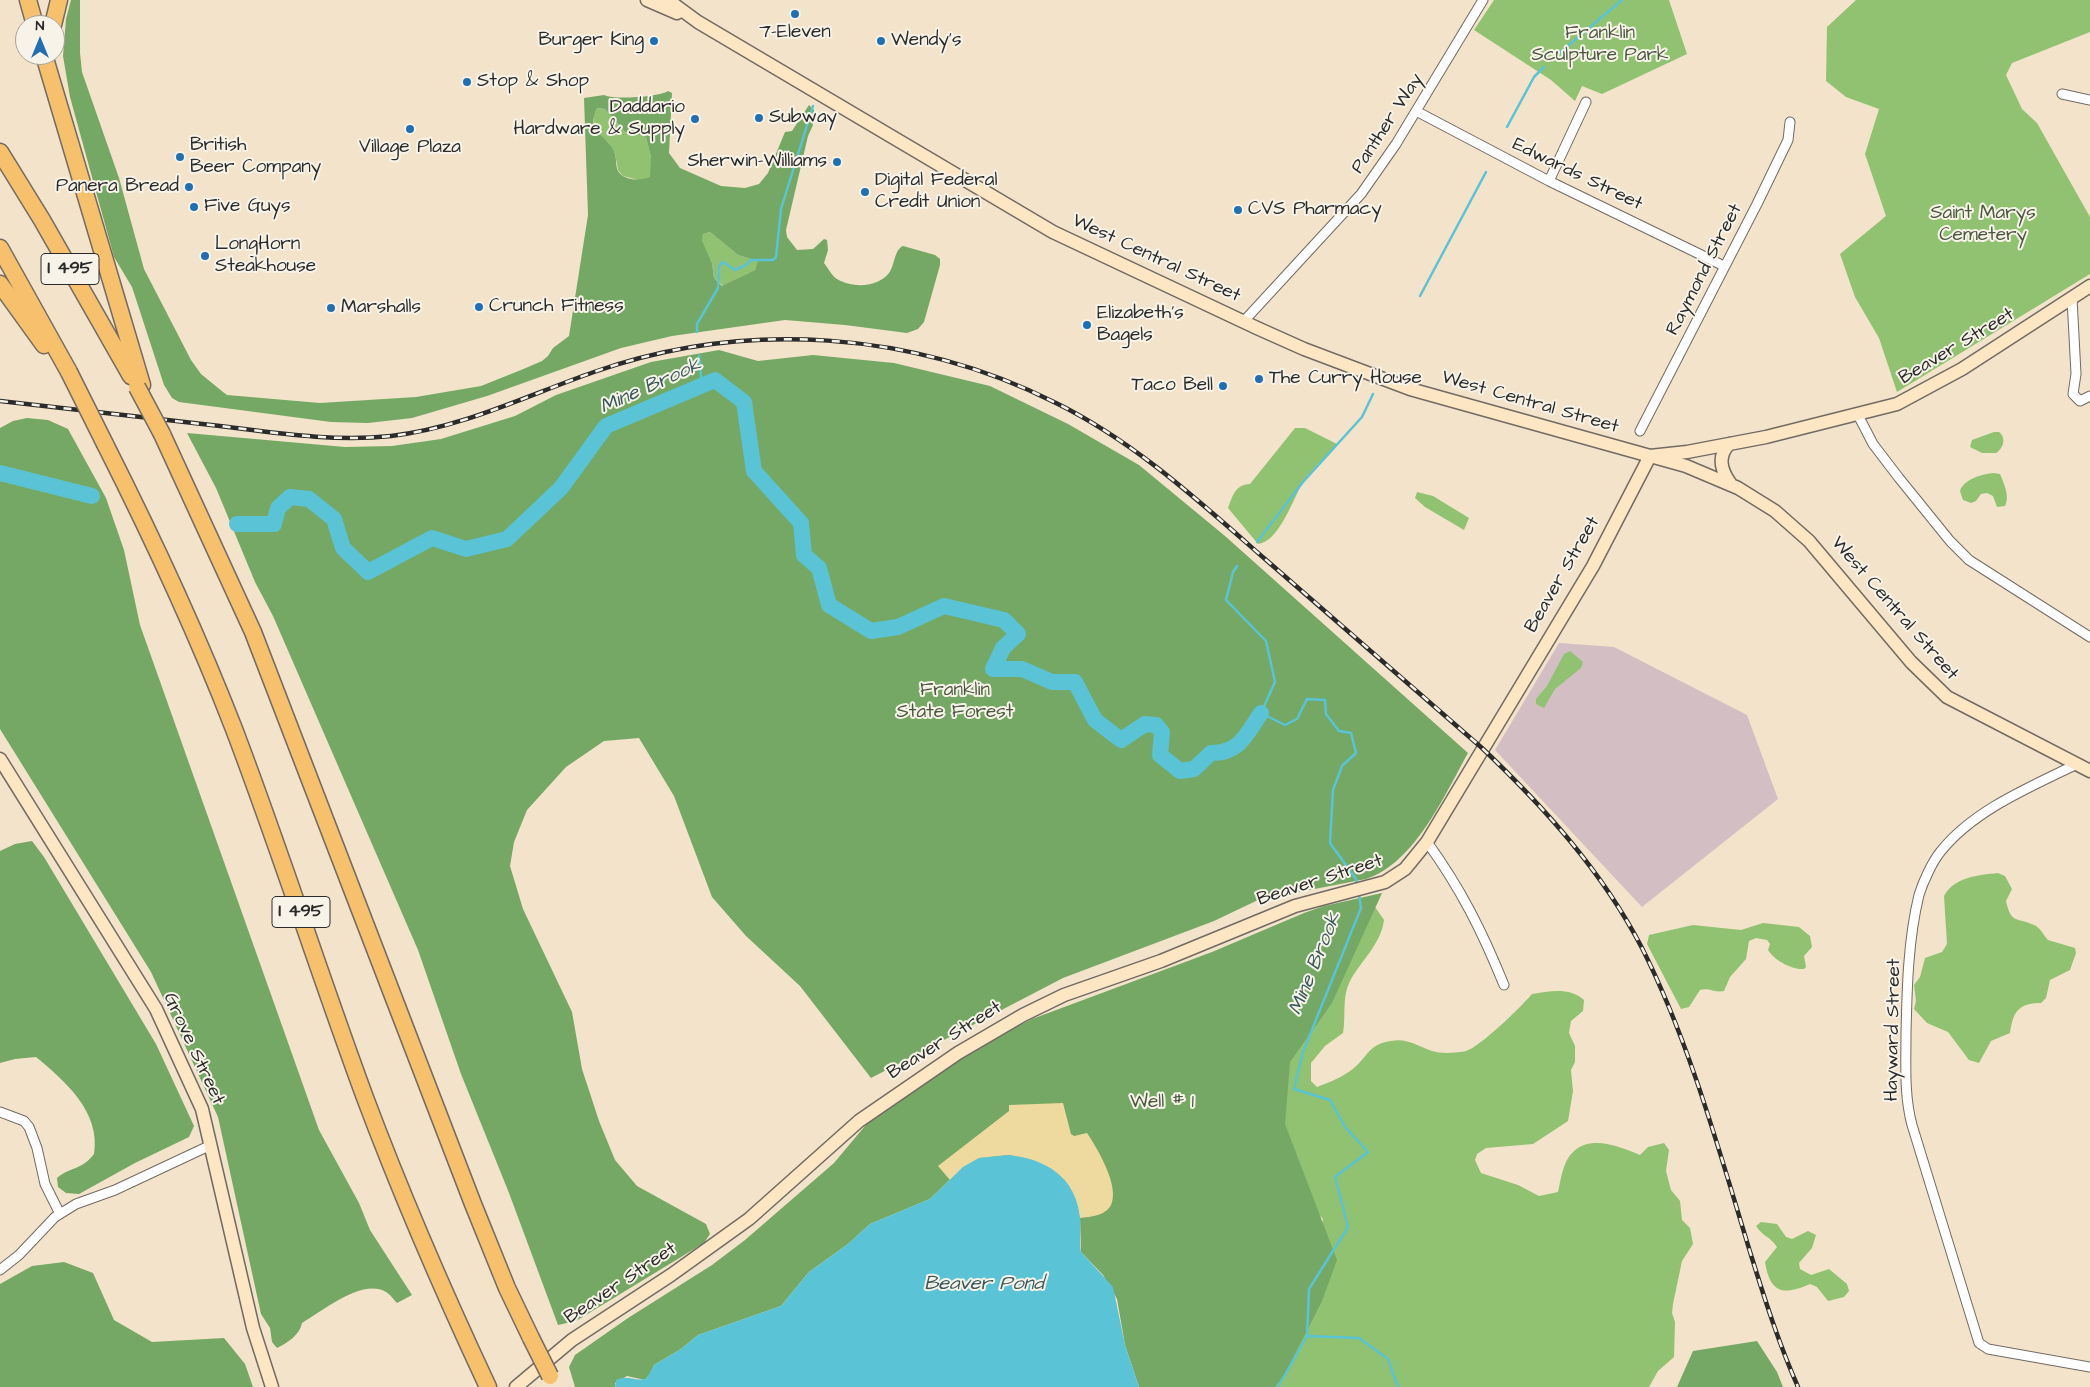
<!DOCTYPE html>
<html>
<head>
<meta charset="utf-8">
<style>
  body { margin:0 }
  #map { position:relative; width:2090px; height:1387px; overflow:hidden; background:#f3e3ca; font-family:"Architects Daughter",sans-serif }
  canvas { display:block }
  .north { position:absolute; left:15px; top:15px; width:50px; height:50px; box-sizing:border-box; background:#f7f3e8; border:1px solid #a5a39c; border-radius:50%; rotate:0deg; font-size:14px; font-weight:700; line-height:20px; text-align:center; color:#2b2b2b }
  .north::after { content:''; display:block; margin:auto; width:18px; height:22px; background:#1f6fb2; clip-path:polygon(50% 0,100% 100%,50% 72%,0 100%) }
</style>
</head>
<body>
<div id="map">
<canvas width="2090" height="1387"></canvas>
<div class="north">N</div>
</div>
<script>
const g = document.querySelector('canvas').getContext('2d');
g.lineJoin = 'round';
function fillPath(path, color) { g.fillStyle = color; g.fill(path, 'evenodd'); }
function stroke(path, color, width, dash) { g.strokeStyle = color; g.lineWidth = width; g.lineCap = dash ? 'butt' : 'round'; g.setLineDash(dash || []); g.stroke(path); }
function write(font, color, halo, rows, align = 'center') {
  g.font = font + ' "Architects Daughter",sans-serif'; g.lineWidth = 4; g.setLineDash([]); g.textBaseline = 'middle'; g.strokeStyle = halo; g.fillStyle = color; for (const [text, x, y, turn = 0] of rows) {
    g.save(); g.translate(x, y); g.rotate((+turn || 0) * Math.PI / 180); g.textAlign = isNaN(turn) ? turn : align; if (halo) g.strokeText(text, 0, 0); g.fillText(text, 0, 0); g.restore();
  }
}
fillPath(new Path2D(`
  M1559 643 1614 647 1747 715 1778 799 1642 907 1495 750Z`), '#d2bec3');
fillPath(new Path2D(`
  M1494 0H1669L1687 54 1602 94 1582 86 1575 101 1551 80 1474 30Z
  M1856 0H2090V32L2012 63 2006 75 2022 109 2037 123 2090 217V274L1897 392 1879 338 1855 297 1840 254 1886 216 1865 154 1879 109 1846 97 1826 81 1827 27Z
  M597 108 605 109 625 132 646 137 651 157V177L642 181 623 176 618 170 615 153 608 142 596 131 593 116Z
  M710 232 738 255 759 261 755 270 723 286 714 278 712 263 701 241 703 234Z
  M1295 428H1305L1337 444C1327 456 1314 467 1305 479 1294 495 1280 542 1258 544L1228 508C1233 495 1235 485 1250 484Z
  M1994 432H1999C2007 438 2003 449 1996 453H1982L1970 447 1972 440Z
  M1994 473 2000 474C2004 484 2010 496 2005 506L1997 507 1993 496 1987 493 1981 494 1976 501 1971 503 1963 500 1960 491C1964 479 1982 474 1994 473Z
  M1417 492 1433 496 1469 518 1464 530 1425 507 1415 498Z
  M1570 651 1583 662 1581 668 1555 689 1544 708 1536 704V699L1547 686 1564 654Z
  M1998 873 2005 876 2012 889 2006 901C2011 924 2016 917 2034 925 2040 927 2044 936 2048 940L2075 948 2076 953 2070 970 2050 980 2046 998 2041 1003C2018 1003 2013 1012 2010 1033L1991 1041 1979 1063 1969 1060 1948 1032 1927 1023 1914 1009 1916 1001 1914 985 1920 977 1925 958 1942 952 1947 944 1944 896C1954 877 1978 875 1998 873Z
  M1373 904 1384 920C1381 945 1360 961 1349 983 1342 999 1346 1016 1343 1033L1325 1046 1311 1063V1081L1317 1087C1330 1082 1343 1077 1354 1068 1364 1060 1369 1047 1382 1043 1405 1036 1411 1043 1432 1051 1440 1054 1458 1053 1466 1051 1480 1047 1522 1006 1532 994 1550 991 1570 987 1584 1000L1583 1011 1571 1021 1569 1033 1575 1046V1062L1571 1070 1573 1091 1568 1121 1533 1144 1486 1148 1477 1154 1475 1160 1481 1173 1518 1185 1539 1196 1558 1192C1561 1179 1563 1161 1573 1152 1591 1134 1621 1147 1640 1155L1648 1147 1664 1143 1669 1150 1666 1171 1671 1190 1680 1201 1682 1220 1690 1228 1693 1244 1682 1261 1673 1304 1672 1313 1675 1322 1674 1357 1658 1371 1649 1387H1203L1322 1225 1323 1219 1311 1206 1258 1114Z
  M1763 923 1799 927 1810 936 1812 947 1804 956 1806 967 1804 969C1792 970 1774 960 1768 950L1770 944 1767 940 1756 938 1749 941 1746 959 1730 977 1724 991C1715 993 1709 987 1700 990L1689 1007 1681 1009 1647 944 1649 935 1693 925 1741 930Z
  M1761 1222 1777 1224 1786 1237 1792 1239 1808 1231 1816 1235 1812 1248 1799 1263 1800 1269 1811 1275 1829 1269 1847 1284 1849 1291 1844 1297 1828 1301 1817 1287 1810 1284C1783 1296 1770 1293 1765 1262L1777 1247C1771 1237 1762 1236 1756 1226Z`), '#91c272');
fillPath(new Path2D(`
  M71 0H80V53L82 72 119 178 144 269 191 360 201 374 223 392 227 395 320 403 416 397 481 386 521 370 542 361 548 356 553 348 569 336 588 215 584 98 604 95C613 100 659 97 668 91L672 93 669 153 680 168 721 186 745 188 759 184 768 173 785 132 792 131 809 105 814 110 813 125 808 136 786 230 787 237 797 250 813 249 824 239 827 240 828 250 824 263C828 268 832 276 837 279 852 288 877 288 889 273 895 265 894 250 903 246L935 255 940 259V265L924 322 918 329 907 333 845 325 785 320 672 336 621 348 487 396 412 418 368 423 331 422 179 402 172 398 164 385 132 287 114 257 70 97 63 56 66 19ZM597 108 605 109 625 132 646 137 651 157 650 177C641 181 624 181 618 171 615 165 617 157 614 151 606 134 585 131 597 108ZM710 232 738 255 758 261 755 270 722 286 714 278 712 263 702 241 703 234Z
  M719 350 758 361 813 355 894 363 990 386 1068 424 1139 465 1225 536 1468 753C1444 796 1415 863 1366 879L1258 900 1214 921 1063 978 871 1078 800 986 746 936 712 897 674 796 639 738 604 741 566 767 527 810 514 842 510 866 523 909 572 1012 582 1069 599 1121 615 1160 637 1186 706 1224 710 1234 704 1243 576 1321 558 1325 509 1193 461 1074 418 950 273 616 255 582 216 488 187 433 345 447 392 446 441 439 515 416 556 395 651 362Z
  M27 418 48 420 68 429 106 498 124 550 140 625 319 1130 359 1203 370 1230 412 1295 397 1303C394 1300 390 1294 386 1292 362 1278 323 1311 302 1323 300 1335 287 1343 277 1348L272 1342 270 1328 261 1314 218 1117 151 972 0 729V428L13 421Z
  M32 841 44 857 156 1044 194 1126 189 1137 135 1163 79 1194 66 1193 58 1187 57 1178C70 1167 82 1170 94 1154 101 1112 65 1081 36 1057L15 1059 0 1063V851L15 844Z
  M1382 893 1332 1003 1290 1062 1285 1124 1337 1260 1322 1301 1284 1376 1275 1387H1139L1125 1345 1117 1299 1103 1275 1081 1252 1080 1218 1069 1184 1057 1171 1017 1156 979 1158 963 1167 930 1199 870 1224 848 1244 809 1272 781 1306 698 1335 681 1349 654 1365 650 1374 645 1380 627 1376 615 1383V1387H575L569 1367 575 1355 628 1318 712 1265 745 1240 834 1163 870 1120 986 1042 1032 1019 1212 952 1304 913 1324 906Z
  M64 1262 93 1273 114 1320 152 1342 224 1338 245 1364 253 1387H0V1284L32 1266Z
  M1757 1341 1777 1372 1783 1387H1677L1693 1351Z`), '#74a864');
fillPath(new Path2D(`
  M1063 1103 1071 1134 1074 1136 1087 1133C1097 1148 1120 1186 1111 1205 1105 1216 1090 1217 1080 1218L1073 1195 1028 1159 1009 1155 979 1158 963 1167 950 1180 938 1166 1009 1111V1105Z`), '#eeda9e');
fillPath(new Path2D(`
  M1009 1155C1046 1159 1076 1177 1080 1218 1081 1229 1079 1241 1081 1252L1113 1287 1125 1345 1139 1387H615L616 1380C628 1374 636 1383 647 1378L654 1365 681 1349 698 1335 781 1306 809 1272 848 1244 870 1224 930 1199 963 1167 979 1158Z`), '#5ac3d6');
stroke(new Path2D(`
  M1556 56 1622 0
  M1507 127 1534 77 1544 67
  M1420 296 1486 172
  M697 332V324L718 288 719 266 723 262 735 270 746 265 751 260H773L776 257 781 209 813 106
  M699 356 702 386
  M1257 542 1303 482 1362 417 1373 394
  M1237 566 1233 572 1226 600 1266 641 1275 682 1261 713 1285 725 1297 719 1307 699 1325 700 1326 714 1339 731 1351 733 1356 753 1342 766 1333 790 1330 843 1356 879 1357 886
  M1359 894 1361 908 1303 1052 1294 1089 1330 1100 1345 1127 1368 1152 1335 1177 1348 1227 1309 1289 1307 1336 1359 1338 1388 1359 1398 1387
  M1278 1387 1307 1336`), '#5ac3d6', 2.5);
stroke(new Path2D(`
  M0 473 92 496
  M237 524H274L278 508 290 497 309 499 334 519 343 548 368 572 432 538 466 549 507 539 561 488 606 426 715 380 744 402 754 471 801 523 804 555 819 568 829 605 871 631 898 627 944 606 1004 620 1018 634 1003 648 993 669H1022L1052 682H1075L1095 720 1121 740 1145 724 1156 725 1162 732 1160 755 1180 771 1194 769 1211 753C1240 753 1246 735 1261 713`), '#5ac3d6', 16);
const street = new Path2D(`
  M2062 94 2090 100
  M1416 111 1549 181 1724 266
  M1549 181 1586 102
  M2072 298 2076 374 2073 394 2080 401 2090 396
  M1244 321 1361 194 1396 144 1483 0
  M1858 415 1873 444 1899 478 1950 541 1969 560 2090 637
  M1640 431 1757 204 1788 140 1790 122
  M2077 764C2030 787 1974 810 1941 851 1932 862 1923 882 1919 895 1908 940 1907 988 1906 1034 1906 1065 1904 1095 1912 1125L1979 1343 1988 1349 2090 1367
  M1427 842C1461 889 1482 931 1504 985
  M0 1112 24 1121 29 1127 37 1148 45 1184 60 1214
  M0 1270 19 1255 55 1217 76 1204 115 1190 211 1145`);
const secondary = new Path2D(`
  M647 0 677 13
  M668 0 698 22 1053 232 1257 328 1304 349 1410 389 1686 466 1738 488 1775 511 1809 541 1911 662 1947 697 2090 771
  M1729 444C1717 457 1721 470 1730 483
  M0 759 156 1009 202 1109 253 1328 272 1387
  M516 1387 572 1340 671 1275 749 1219 859 1121 958 1053 1023 1015 1064 995 1161 961 1295 906 1385 882 1405 869 1427 842 1593 566 1650 456 1687 452 1766 437 1897 404 1962 369 2090 286`);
const highway = new Path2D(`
  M28 0 35 25
  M53 25 59 0
  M44 55 142 385
  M0 152 42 220 131 376
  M0 248 69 372
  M0 284 44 345
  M162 434 253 632 473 1204 507 1288 531 1338
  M105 444C152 537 196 631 234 729 280 850 319 973 364 1095 401 1194 443 1291 488 1387`);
stroke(street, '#716b63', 11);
stroke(secondary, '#716b63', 15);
stroke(highway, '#716b63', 19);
stroke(street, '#fff', 9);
stroke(secondary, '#fce6c4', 12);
stroke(highway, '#f7c06c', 16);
const rail = new Path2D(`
  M0 401C73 409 147 418 220 426 277 433 334 442 391 436 462 428 528 395 594 372 745 319 913 331 1056 403 1135 442 1200 502 1265 559 1338 622 1410 685 1482 748 1544 807 1602 871 1642 948 1690 1043 1720 1154 1751 1255 1765 1300 1779 1344 1798 1387`);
stroke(rail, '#2b2b2b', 4.5);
stroke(rail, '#f7f3e8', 2.5, [8]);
const highwayBridge = new Path2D(`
  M69 372 105 444
  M137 387 162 434
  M531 1338 550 1376`);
stroke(highwayBridge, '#716b63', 19, []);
stroke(highwayBridge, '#f7c06c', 16);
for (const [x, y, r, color] of [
  [795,14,5,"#1f6fb2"],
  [654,41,5,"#1f6fb2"],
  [881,41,5,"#1f6fb2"],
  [467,82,5,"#1f6fb2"],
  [759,118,5,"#1f6fb2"],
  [695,119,5,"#1f6fb2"],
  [410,129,5,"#1f6fb2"],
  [180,157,5,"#1f6fb2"],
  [837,162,5,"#1f6fb2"],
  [189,187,5,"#1f6fb2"],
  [865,192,5,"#1f6fb2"],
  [194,207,5,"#1f6fb2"],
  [1238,210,5,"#1f6fb2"],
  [205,256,5,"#1f6fb2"],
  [479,307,5,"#1f6fb2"],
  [331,308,5,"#1f6fb2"],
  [1087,325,5,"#1f6fb2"],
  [1259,379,5,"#1f6fb2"],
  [1223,386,5,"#1f6fb2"]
]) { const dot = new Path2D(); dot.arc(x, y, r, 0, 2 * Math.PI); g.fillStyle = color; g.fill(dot); stroke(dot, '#f7f3e8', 2); }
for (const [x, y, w] of [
  [70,269,58],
  [301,912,58]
]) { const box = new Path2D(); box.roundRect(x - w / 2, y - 15.5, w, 31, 4); g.fillStyle = '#f7f3e8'; g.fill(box); stroke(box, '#2b2b2b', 1); }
write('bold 18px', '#2b2b2b', null, [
  ["I 495",70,269],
  ["I 495",301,912]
]);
write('19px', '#2b2b2b', '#f7f3e8', [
  ["7-Eleven",795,33,"center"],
  ["Burger King",644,41,"right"],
  ["Wendy's",891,41],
  ["Stop & Shop",477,82],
  ["Daddario",685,108,"right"],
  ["Hardware & Supply",685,130,"right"],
  ["Subway",769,118],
  ["British",190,146],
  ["Beer Company",190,168],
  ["Village Plaza",410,148,"center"],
  ["Sherwin-Williams",827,162,"right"],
  ["Digital Federal",875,181],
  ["Credit Union",875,203],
  ["Panera Bread",179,187,"right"],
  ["Five Guys",204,207],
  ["CVS Pharmacy",1248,210],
  ["LongHorn",215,245],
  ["Steakhouse",215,267],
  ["Crunch Fitness",489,307],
  ["Marshalls",341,308],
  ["Elizabeth's",1097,314],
  ["Bagels",1097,336],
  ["The Curry House",1269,379],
  ["Taco Bell",1213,386,"right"]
], 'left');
write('19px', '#4a5840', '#f7f3e8', [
  ["Franklin",1600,34],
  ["Sculpture Park",1600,56],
  ["Saint Marys",1983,214],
  ["Cemetery",1983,236],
  ["Franklin",955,691],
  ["State Forest",955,713],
  ["Well # 1",1162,1103]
]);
write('19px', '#2b2b2b', '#f7f3e8', [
  ["Panther Way",1388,124,-57],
  ["Edwards Street",1577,175,26],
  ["West Central Street",1156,259,25],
  ["Raymond Street",1705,270,-63],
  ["Beaver Street",1957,347,-31],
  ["West Central Street",1530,403,16],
  ["Beaver Street",1563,575,-60],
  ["West Central Street",1894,609,49],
  ["Beaver Street",1320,881,-18],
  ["Hayward Street",1894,1030,-89],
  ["Beaver Street",945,1041,-32],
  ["Grove Street",193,1049,65],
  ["Beaver Street",621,1284,-34]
]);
write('italic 20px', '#39595e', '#f7f3e8', [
  ["Mine Brook",651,387,-24],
  ["Mine Brook",1316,964,-68],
  ["Beaver Pond",984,1285]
]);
</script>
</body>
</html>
